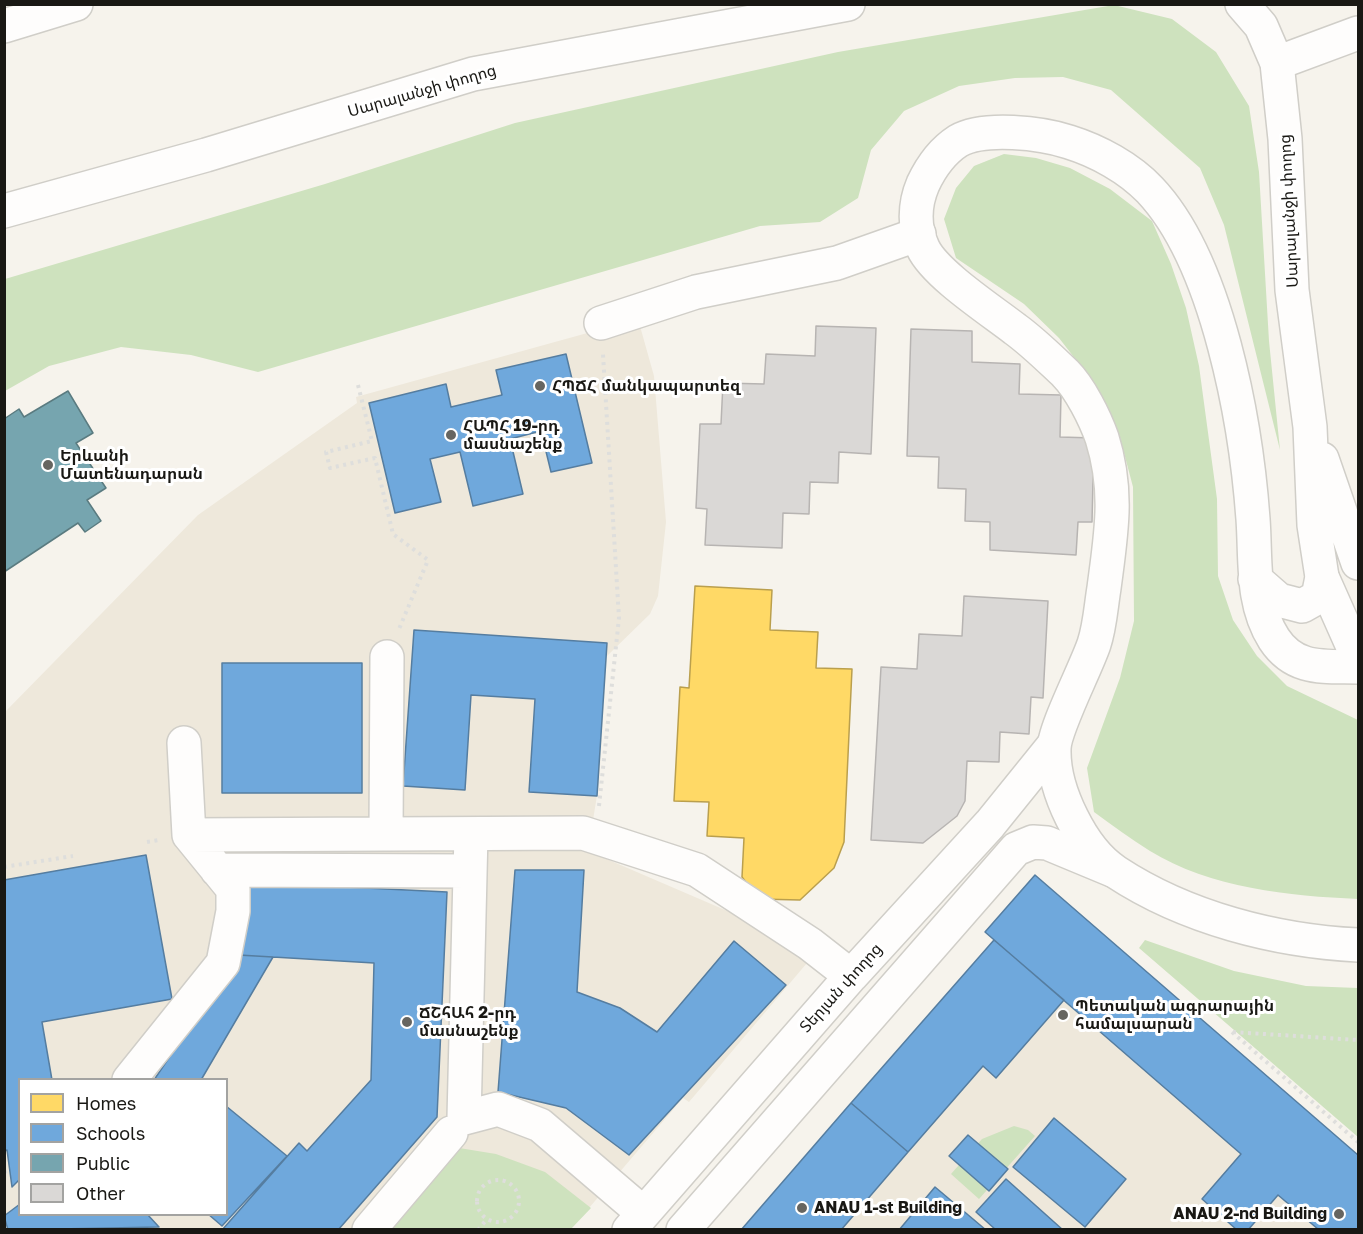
<!DOCTYPE html>
<html>
<head>
<meta charset="utf-8">
<style>
  body { margin:0 }
  #map { position:relative; width:1363px; height:1234px; overflow:hidden; background:#f6f3ec; font-family:"Golos Text",sans-serif }
  canvas { display:block }
  .frame { position:absolute; inset:0; border:6px solid #191814; pointer-events:none }
  .legend { position:absolute; left:18px; top:1078px; width:210px; height:138px; box-sizing:border-box; background:#fff; border:2px solid #a3a3a1; margin:0; padding:8px 10px; list-style:none; font-size:18px; color:#191814 }
  .legend li { display:flex; align-items:center; gap:12px; height:30px }
  .legend b { width:30px; border:2px solid #a3a3a1 }
</style>
</head>
<body>
<div id="map">
<canvas width="1363" height="1234"></canvas>
<div class="frame"></div>
<ul class="legend">
<li><b style="height:16px;background:#ffd966"></b>Homes</li>
<li><b style="height:16px;background:#6fa8dc"></b>Schools</li>
<li><b style="height:16px;background:#76a5af"></b>Public</li>
<li><b style="height:16px;background:#dad8d6"></b>Other</li>
</ul>
</div>
<script>
const g = document.querySelector('canvas').getContext('2d');
g.lineJoin = 'round';
function fillPath(path, color) { g.fillStyle = color; g.fill(path, 'evenodd'); }
function stroke(path, color, width, dash) { g.strokeStyle = color; g.lineWidth = width; g.lineCap = dash ? 'butt' : 'round'; g.setLineDash(dash || []); g.stroke(path); }
function write(font, color, halo, rows, align = 'center') {
  g.font = font + ' "Golos Text","Noto Sans Armenian",sans-serif'; g.lineWidth = 6; g.setLineDash([]); g.textBaseline = 'middle'; g.strokeStyle = halo; g.fillStyle = color; for (const [text, x, y, turn = 0] of rows) {
    g.save(); g.translate(x, y); g.rotate((+turn || 0) * Math.PI / 180); g.textAlign = isNaN(turn) ? turn : align; if (halo) g.strokeText(text, 0, 0); g.fillText(text, 0, 0); g.restore();
  }
}
fillPath(new Path2D(`
  M638 319 654 376 666 522 658 596 650 614 607 656 599 783 588 851 753 922 807 963 689 1102 683 1098 571 1229H5L4 713 198 515 357 403 356 397ZM20 1080H226V1214H20Z
  M1035 875 1358 1155V1229L741 1230 994 940 985 932Z`), '#eee8db');
fillPath(new Path2D(`
  M1114 5 1172 19 1216 52 1249 106 1259 172 1269 341 1280 450 1224 225 1200 168 1111 90 1063 77 1015 78 959 86 904 111 871 150 858 198 820 222 760 226 258 372 191 355 121 347 49 366 5 391V279L325 184 515 123 838 52Z
  M1004 154 1036 158 1070 168 1110 189 1152 221 1171 264 1186 308 1199 366 1217 499 1218 576 1233 620 1257 656 1287 686 1358 720V899C1290 896 1210 888 1150 851 1131 839 1112 825 1094 812L1087 768 1120 678 1134 621 1133 487 1119 434 1094 383 1059 338 1024 304 956 258 944 219 956 188 974 166Z
  M1145 940 1234 971 1306 986 1358 988V1137L1139 948Z
  M1014 1126 1028 1130 1035 1136 979 1199 951 1174 982 1139Z
  M453 1147 496 1154 545 1172 591 1208 571 1229 381 1230Z`), '#cee2be');
const homes = new Path2D(`
  M695 586 772 590 770 630 818 632 816 668 852 669 844 842 834 868 800 900 759 899 742 877 744 838 707 836 709 802 674 801 680 687 689 688Z`);
fillPath(homes, '#ffd966');
stroke(homes, '#ba9f4d', 1.5);
const schools = new Path2D(`
  M566 354 592 463 551 472 541 431 510 439 523 494 473 506 460 452 430 459 441 502 395 513 369 403 446 384 451 407 502 395 496 370Z
  M414 630 607 643 597 796 529 792 535 699 471 695 465 790 403 786Z
  M222 663H362V793H222Z
  M146 855 172 999 42 1022 52 1080H20V1179L12 1187 7 1150 4 1151V880Z
  M515 870H584L577 992 620 1008 657 1032 734 941 786 985 629 1155 566 1108 498 1092Z
  M1035 875 1358 1155V1230H1319L1278 1195 1248 1230H1237L1202 1199 1241 1154 985 932Z
  M243 882 447 892 437 1117 338 1230H222L299 1143 307 1151 371 1080 374 963 239 955Z
  M994 940 1064 1000 996 1078 983 1066 908 1152 851 1103Z
  M238 955 273 957 201 1080H154Z
  M851 1103 908 1152 841 1230H741Z
  M226 1106 287 1156 222 1226 208 1214H226Z
  M1054 1118 1126 1179 1085 1227 1013 1167Z
  M968 1135 1008 1169 989 1191 949 1156Z
  M1006 1179 1063 1230H996L976 1212Z
  M935 1187 986 1230H899Z
  M20 1204V1214H147L159 1227 8 1230 4 1216Z`);
fillPath(schools, '#6fa8dc');
stroke(schools, '#557da0', 1.5);
const public = new Path2D(`
  M68 391 93 433 76 443 106 488 87 500 101 521 85 532 78 523 4 572V419L19 409 24 417Z`);
fillPath(public, '#76a5af');
stroke(public, '#5a7b80', 1.5);
const building = new Path2D(`
  M816 326 876 328 871 454 839 452 838 483 810 482 809 514 783 513 782 548 705 545 707 509 696 508 700 424H721L723 383 764 384 766 354 815 356Z
  M911 329 972 331V362L1020 364 1019 394 1061 395 1060 437 1094 438 1092 522H1078L1076 555 990 550V522L965 521 966 489 938 488 939 457 907 456Z
  M964 596 1048 601 1043 698 1031 697 1029 734 1000 732 999 762 967 761 965 801 957 816 923 843 871 840 881 667 917 669 919 634 962 636Z`);
fillPath(building, '#dad8d6');
stroke(building, '#b7b4b2', 1.5);
const minor = new Path2D(`
  M1277 63 1358 33
  M601 323 696 292 837 263 919 234
  M1322 577 1358 658
  M184 743 189 835 583 833 697 870 810 944 851 976
  M386 834 387 657
  M471 834 464 1118 498 1109 540 1125 643 1213
  M217 870 470 871
  M129 1080 223 963 233 911V889L189 835
  M369 1230 451 1133
  M629 1230 851 976 990 824 1053 746
  M683 1230 1016 849 1033 842 1047 843 1112 870`);
const major = new Path2D(`
  M1242 4 1261 26 1277 63 1285 139 1292 290 1310 427 1314 525 1322 577 1318 597 1302 606 1279 600 1255 579
  M4 26 76 4
  M4 211 206 155 473 74 848 4
  M1322 459 1358 563
  M1358 667C1324 666 1295 671 1274 639 1251 603 1256 560 1253 519 1246 423 1218 262 1150 190 1129 168 1098 151 1069 142 1042 133 984 126 958 141 941 152 931 167 923 184 914 205 914 228 923 248 935 274 992 311 1015 329 1033 342 1049 358 1065 373 1080 388 1095 418 1102 438 1119 492 1111 534 1104 588 1101 606 1100 626 1094 644 1086 668 1054 729 1054 749 1053 790 1082 850 1116 872 1186 918 1276 941 1358 945`);
stroke(minor, '#d0cec8', 36);
stroke(major, '#d0cec8', 36);
stroke(new Path2D(`
  M358 385 372 441 326 452 330 468 375 458 393 534 428 560 399 629
  M599 806 619 618 603 354
  M147 842 159 840
  M4 867 73 856
  M1232 1032 1358 1142
  M1233 1032 1358 1040
  M4 1172 10 1170
  M477 1201a21 21 0 1 1 42 0a21 21 0 1 1-42 0Z
  M478 1230 487 1219`), '#dededc', 4, [3, 4.5]);
stroke(minor, '#fefdfc', 33);
stroke(major, '#fefdfc', 33);
for (const [x, y, r, color] of [
  [540,386,6,"#666560"],
  [451,435,6,"#666560"],
  [48,465,6,"#666560"],
  [1063,1015,6,"#666560"],
  [407,1022,6,"#666560"],
  [802,1208,6,"#666560"],
  [1339,1214,6,"#666560"]
]) { const dot = new Path2D(); dot.arc(x, y, r, 0, 2 * Math.PI); g.fillStyle = color; g.fill(dot); stroke(dot, '#fff', 2); }
write('16px', '#191814', '#fff', [
  ["Սարալանջի փողոց",422,91,-16],
  ["Սարալանջի փողոց",1289,211,-93],
  ["Տերյան փողոց",841,988,-48]
]);
write('bold 16px', '#191814', '#fff', [
  ["ՀՊՃՀ մանկապարտեզ",552,386],
  ["ՀԱՊՀ 19-րդ",463,426],
  ["մասնաշենք",463,444],
  ["Երևանի",60,456],
  ["Մատենադարան",60,474],
  ["Պետական ագրարային",1075,1006],
  ["համալսարան",1075,1024],
  ["ՃՇհԱհ 2-րդ",419,1013],
  ["մասնաշենք",419,1031],
  ["ANAU 1-st Building",814,1208],
  ["ANAU 2-nd Building",1327,1214,"right"]
], 'left');
</script>
</body>
</html>
